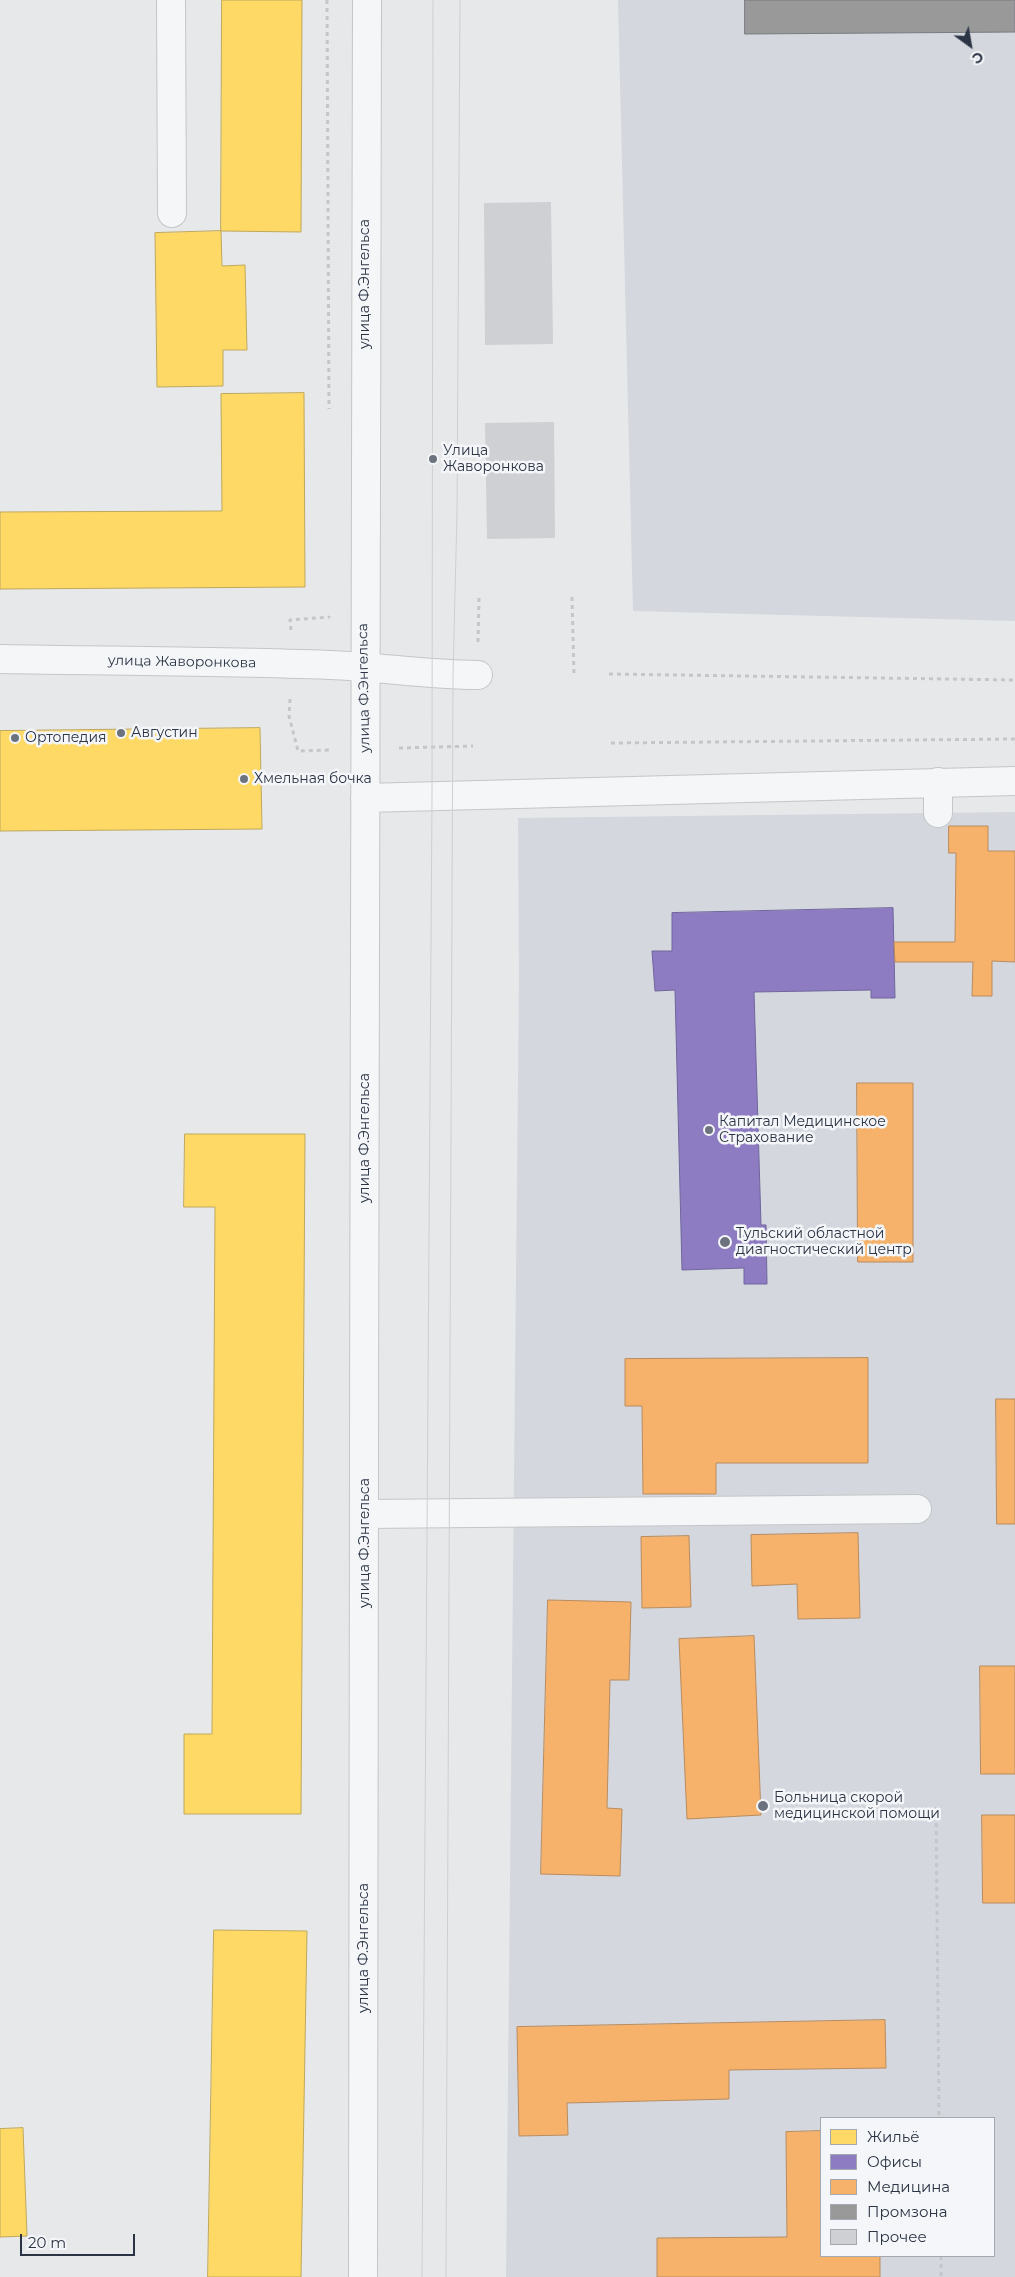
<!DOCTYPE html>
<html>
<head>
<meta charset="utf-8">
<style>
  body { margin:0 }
  #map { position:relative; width:1015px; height:2277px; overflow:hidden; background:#e6e8ea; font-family:Montserrat,sans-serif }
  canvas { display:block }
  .legend { position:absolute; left:820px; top:2117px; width:175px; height:140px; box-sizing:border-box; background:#f4f6f9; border:1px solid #a4a8b1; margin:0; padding:6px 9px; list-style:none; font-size:15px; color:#2b3445 }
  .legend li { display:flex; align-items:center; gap:10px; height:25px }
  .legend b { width:25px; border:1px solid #a4a8b1 }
  .north { position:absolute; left:945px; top:20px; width:50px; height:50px; -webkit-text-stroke:4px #f4f6f9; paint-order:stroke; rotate:148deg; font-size:14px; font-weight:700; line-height:20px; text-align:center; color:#2b3445 }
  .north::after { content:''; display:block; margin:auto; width:18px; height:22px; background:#2b3445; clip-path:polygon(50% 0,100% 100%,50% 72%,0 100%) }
  .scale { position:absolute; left:20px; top:2234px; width:115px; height:22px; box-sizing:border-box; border:2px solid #2b3445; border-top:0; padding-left:6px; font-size:15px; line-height:18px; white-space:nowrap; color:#2b3445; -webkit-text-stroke:4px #f4f6f9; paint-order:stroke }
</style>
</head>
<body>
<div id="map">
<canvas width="1015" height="2277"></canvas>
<ul class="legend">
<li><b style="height:14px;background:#ffd966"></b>Жильё</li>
<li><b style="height:14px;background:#8e7cc3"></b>Офисы</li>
<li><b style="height:14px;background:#f6b26b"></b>Медицина</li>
<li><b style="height:14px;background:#999"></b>Промзона</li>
<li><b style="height:14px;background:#ced0d3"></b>Прочее</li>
</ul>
<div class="north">С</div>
<div class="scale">20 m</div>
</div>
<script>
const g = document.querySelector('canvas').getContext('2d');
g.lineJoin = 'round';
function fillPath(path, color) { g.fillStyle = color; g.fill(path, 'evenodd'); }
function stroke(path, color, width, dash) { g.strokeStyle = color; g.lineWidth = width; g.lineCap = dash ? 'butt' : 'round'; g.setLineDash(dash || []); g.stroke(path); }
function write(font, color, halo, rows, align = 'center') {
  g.font = font + ' Montserrat,sans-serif'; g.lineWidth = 5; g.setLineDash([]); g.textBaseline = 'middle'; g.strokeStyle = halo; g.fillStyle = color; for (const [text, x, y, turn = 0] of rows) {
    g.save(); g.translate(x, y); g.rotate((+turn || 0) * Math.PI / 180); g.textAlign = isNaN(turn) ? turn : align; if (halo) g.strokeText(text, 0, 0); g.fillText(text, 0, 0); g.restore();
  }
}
fillPath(new Path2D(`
  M618 0H1015V621L633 611Z
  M1015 812V2277H506L519 978 518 818ZM821 2118H994V2256H821Z`), '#d4d7dd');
const homes = new Path2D(`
  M222 0H302L301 232 221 231Z
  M221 231 222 266 245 265 247 350H223V386L157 387 155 233Z
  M304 393 305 587 0 589V512L222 511 221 394Z
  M260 728 262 829 0 831V731Z
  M185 1134H305L301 1814H184V1734H212L215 1207H184Z
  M214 1930 307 1931 301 2277H208Z
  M23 2128 27 2236 0 2237V2129Z`);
fillPath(homes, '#ffd966');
stroke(homes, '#bfa85c', 1);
const offices = new Path2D(`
  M893 908 895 998H871V990L754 992 761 1225H766L767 1284H744V1268L682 1270 675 990 655 991 652 951H672V913Z`);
fillPath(offices, '#8e7cc3');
stroke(offices, '#70669d', 1);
const health = new Path2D(`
  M949 826H988V851H1015V962L992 961V996H972L973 962H895L894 942H955L956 853H949Z
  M857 1083H913V1262H858Z
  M868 1358V1463H716V1494H643L642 1406H625V1359Z
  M996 1399H1015V1524H997Z
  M858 1533 860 1618 798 1619 797 1584 752 1586 751 1535Z
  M689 1536 691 1607 642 1608 641 1537Z
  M548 1600 631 1602 629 1680H610L607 1808 622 1809 620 1876 541 1874Z
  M754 1636 761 1815 687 1819 679 1639Z
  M980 1666H1015V1774H981Z
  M982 1815H1015V1903H983Z
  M885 2020 886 2068 729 2070V2099L567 2103 568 2135 519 2136 517 2027Z
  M821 2131V2256H880V2277H657V2238L787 2237 786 2132Z`);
fillPath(health, '#f6b26b');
stroke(health, '#b98c60', 1);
const industry = new Path2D(`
  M745 0H1015V32L745 34Z`);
fillPath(industry, '#999');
stroke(industry, '#787b80', 1);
fillPath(new Path2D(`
  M551 202 553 344 485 345 484 203Z
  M554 422 555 538 487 539 485 423Z`), '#ced0d3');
const minor = new Path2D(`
  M171 0 172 213
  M0 659C110 661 220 661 330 665 380 667 428 675 478 675
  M365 798 1015 781
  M938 813V782
  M365 1514 917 1509
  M363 2277C365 1518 363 759 367 0`);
stroke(minor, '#c4c6c8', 30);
stroke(new Path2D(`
  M327 0 329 409
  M572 597 574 674
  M291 630 290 620 329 617V616
  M478 642 479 598
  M609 674 1015 680
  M290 699 289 716 298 751 331 750
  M611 743 1015 739
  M399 748 473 746
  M936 1807 939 2118
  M941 2256V2277`), '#c5c6ca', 3, [4, 4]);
stroke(minor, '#f5f6f7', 28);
stroke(new Path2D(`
  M422 2277 432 797 433 0
  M446 2277 453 675 457 512 460 0`), '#cecfd2', 1);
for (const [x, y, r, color] of [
  [433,459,5,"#6c737f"],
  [121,733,5,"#6c737f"],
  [15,738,5,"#6c737f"],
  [244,779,5,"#6c737f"],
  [709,1130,5,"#6c737f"],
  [725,1242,6,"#6c737f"],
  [763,1806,6,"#6c737f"]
]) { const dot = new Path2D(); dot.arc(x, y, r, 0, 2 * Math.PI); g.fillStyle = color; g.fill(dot); stroke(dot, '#f4f6f9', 2); }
write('14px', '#2b3445', '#f4f6f9', [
  ["улица Ф.Энгельса",365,284,-90],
  ["улица Жаворонкова",182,662,1],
  ["улица Ф.Энгельса",364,688,-91],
  ["улица Ф.Энгельса",365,1138,-90],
  ["улица Ф.Энгельса",365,1543,-90],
  ["улица Ф.Энгельса",364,1948,-90]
]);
write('14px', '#2b3445', '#f4f6f9', [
  ["Улица",443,451],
  ["Жаворонкова",443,467],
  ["Августин",131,733],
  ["Ортопедия",25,738],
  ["Хмельная бочка",254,779],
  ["Капитал Медицинское",719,1122],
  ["Страхование",719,1138],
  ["Тульский областной",736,1234],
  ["диагностический центр",736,1250],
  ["Больница скорой",774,1798],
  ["медицинской помощи",774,1814]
], 'left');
</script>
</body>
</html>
